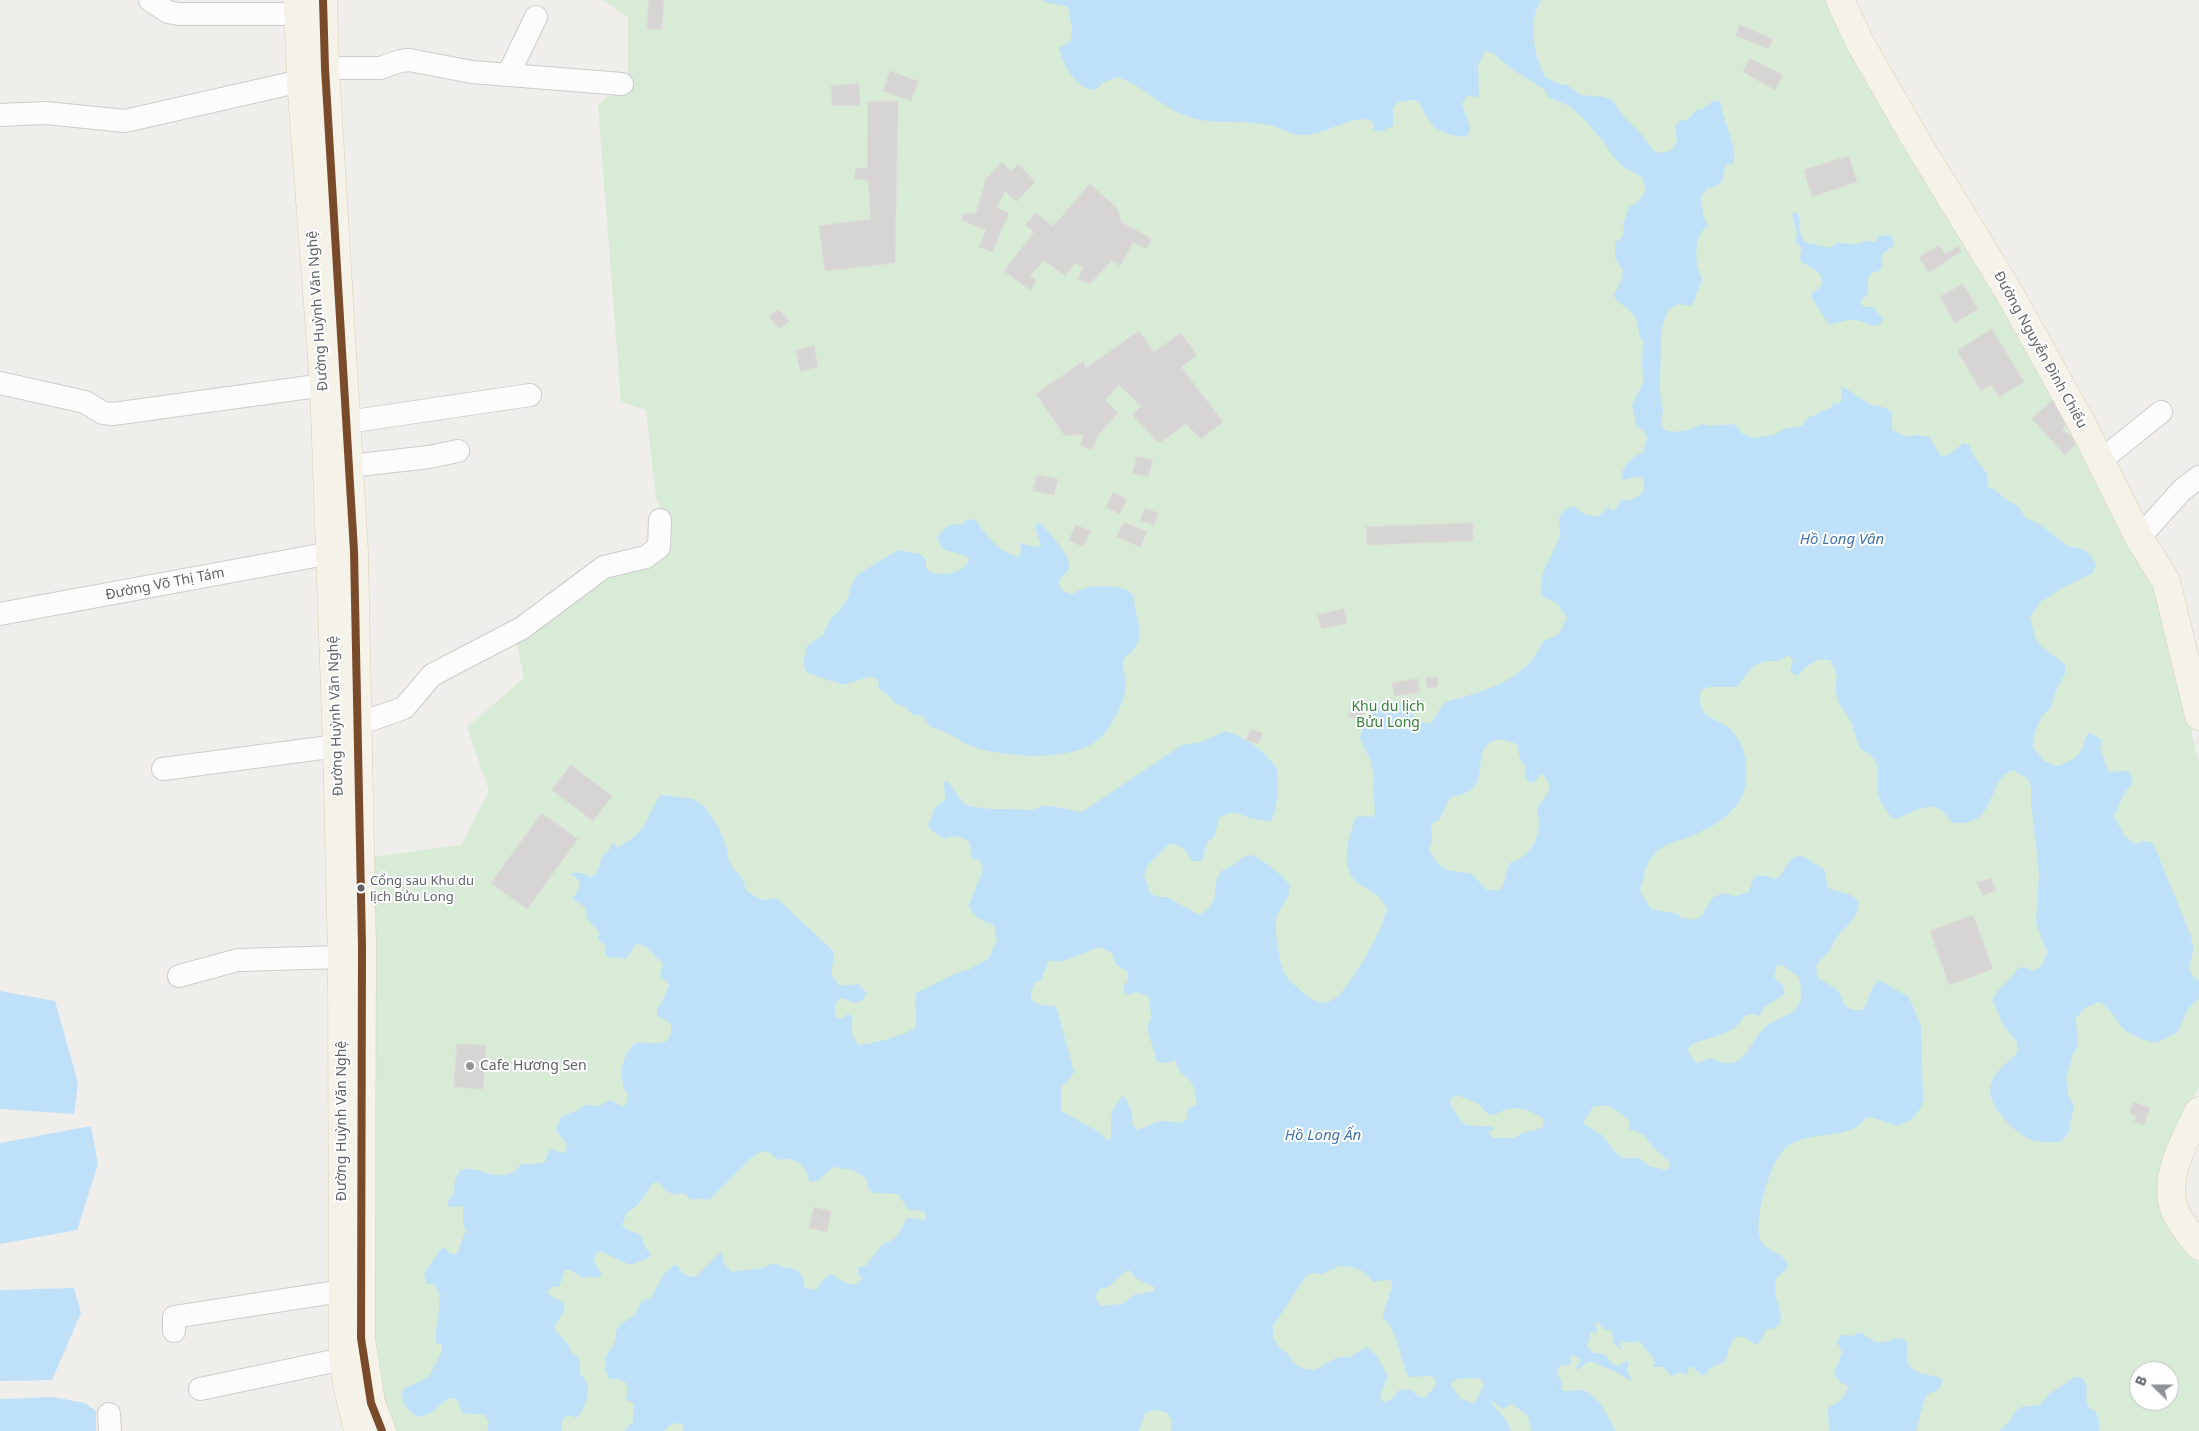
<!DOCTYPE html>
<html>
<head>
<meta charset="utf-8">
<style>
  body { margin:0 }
  #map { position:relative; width:2199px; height:1431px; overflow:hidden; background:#efeeea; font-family:"Noto Sans",sans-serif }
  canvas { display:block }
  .north { position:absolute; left:2129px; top:1361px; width:50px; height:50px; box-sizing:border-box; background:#fff; border:1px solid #bfc1c3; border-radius:50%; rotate:292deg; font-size:14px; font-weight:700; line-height:20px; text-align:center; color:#5f6368 }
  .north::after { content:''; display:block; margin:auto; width:18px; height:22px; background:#919496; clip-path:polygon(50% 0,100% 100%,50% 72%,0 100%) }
</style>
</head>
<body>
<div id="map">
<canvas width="2199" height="1431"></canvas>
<div class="north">B</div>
</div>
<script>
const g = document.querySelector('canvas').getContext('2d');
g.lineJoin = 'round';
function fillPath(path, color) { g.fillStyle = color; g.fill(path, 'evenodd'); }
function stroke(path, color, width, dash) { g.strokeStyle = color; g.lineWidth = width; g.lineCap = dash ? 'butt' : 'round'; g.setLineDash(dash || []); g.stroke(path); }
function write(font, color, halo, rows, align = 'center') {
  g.font = font + ' "Noto Sans",sans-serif'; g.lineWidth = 4; g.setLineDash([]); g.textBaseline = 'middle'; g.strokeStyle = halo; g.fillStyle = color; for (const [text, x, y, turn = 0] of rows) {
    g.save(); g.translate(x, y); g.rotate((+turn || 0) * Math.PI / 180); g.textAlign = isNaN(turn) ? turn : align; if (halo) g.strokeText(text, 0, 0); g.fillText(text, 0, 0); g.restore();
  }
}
fillPath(new Path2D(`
  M603 0H1828L2005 308 2156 586 2199 763V1086L2165 1156 2178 1238 2199 1265V1431H394L382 1400 373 1337 372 857 461 845 489 791 467 727 524 678 516 639 607 573 648 564 666 518 656 498 646 410 621 402 598 105 628 79V17ZM2139 1371H2169V1401H2139Z`), '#d8ebd6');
fillPath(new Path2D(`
  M1042 0H1541C1527 22 1534 55 1545 77L1560 84 1567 85 1581 95 1603 97 1612 100 1623 116 1641 134 1654 151 1661 153 1672 150 1677 142 1675 127 1680 120 1686 121 1698 109H1702L1715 100 1720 101C1723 120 1737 146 1734 163L1726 165 1722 182 1713 188H1707L1701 197 1703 214 1708 226C1695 234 1695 255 1698 268 1699 273 1702 276 1702 280L1692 306 1679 304 1668 310 1661 331 1660 391 1663 411 1661 422 1663 429C1677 435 1689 430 1702 424L1708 426 1734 424 1743 434 1754 438 1773 435 1786 428 1803 426 1804 422 1810 416H1814L1821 411 1829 409 1835 402 1838 405 1842 399 1841 387C1849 389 1858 397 1866 402 1874 408 1885 404 1892 413V430L1907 437 1917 435 1929 437 1941 456H1946L1964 443 1969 445 1973 455 1988 475 1987 485 1990 489H1994C1997 491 1999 494 2003 497 2015 507 2017 500 2025 518L2041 525 2069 547C2082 546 2091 553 2096 565L2093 573 2062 588 2046 599 2041 601 2030 617C2032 623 2033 631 2035 637 2040 649 2056 655 2065 665V674L2056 691 2050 709 2042 716 2035 732 2033 747 2044 761 2057 766C2081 757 2078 757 2087 735L2091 733 2103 741 2100 749 2109 772 2129 771 2133 782 2125 792 2114 816 2124 835 2134 844 2144 841 2153 843 2191 936C2191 940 2193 944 2193 948 2192 964 2183 970 2199 981V998L2187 1010 2178 1032 2155 1043C2142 1039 2129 1036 2120 1025 2113 1015 2110 1008 2099 1002L2085 1008 2076 1018 2078 1046 2073 1054 2066 1077 2068 1095 2074 1106 2068 1134 2060 1142C2051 1142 2041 1143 2032 1140 2016 1135 1984 1103 1991 1084 1996 1069 2008 1063 2018 1052L2017 1042 2003 1025 1993 1000C2000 984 2009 983 2018 968L2024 967 2034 971 2042 965 2047 952 2036 923 2039 872 2031 803V788L2028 779 2013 770C2010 772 2005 773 2003 776 1993 786 1989 815 1974 820 1942 830 1954 814 1935 807 1926 804 1905 815 1896 819L1891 818C1888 811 1881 804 1879 797 1874 777 1887 760 1860 749L1851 722 1838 702 1835 689 1837 676 1831 661C1816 656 1807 666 1797 676L1790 671 1793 660 1788 655C1777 665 1775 659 1762 662 1750 666 1744 678 1737 687H1710L1701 690C1700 697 1699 705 1704 712 1707 717 1718 721 1723 724 1743 735 1748 759 1746 781 1744 810 1714 827 1689 837 1678 841 1664 844 1655 853 1644 864 1645 877 1640 891L1651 909 1678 914 1680 917 1695 920 1702 916 1713 897 1724 893 1734 896 1749 892C1751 888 1751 883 1753 880 1757 871 1770 877 1776 879 1787 872 1789 850 1806 858 1812 861 1817 866 1824 869L1828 888C1836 892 1851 892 1857 900 1865 912 1841 931 1836 938 1833 942 1833 946 1830 949 1825 956 1820 959 1816 967L1818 978C1833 988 1839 987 1844 1005L1852 1010H1863C1871 997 1867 992 1879 980L1909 997 1921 1026 1923 1101C1919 1115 1910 1122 1896 1126L1875 1118 1867 1117C1863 1121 1858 1127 1852 1129 1829 1139 1798 1131 1781 1153 1769 1168 1750 1229 1763 1244 1769 1251 1784 1255 1787 1263 1789 1271 1781 1273 1777 1277 1776 1281 1775 1285 1775 1289 1774 1300 1793 1330 1767 1329L1758 1344C1753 1344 1752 1342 1747 1339 1731 1329 1729 1352 1725 1362L1709 1368 1706 1375H1701L1693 1367H1689L1687 1375 1682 1372 1671 1376 1663 1367H1653V1365L1656 1364 1651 1355 1639 1341 1633 1343 1622 1341 1619 1345 1622 1348 1621 1350 1614 1344 1611 1329 1604 1330 1599 1323 1596 1322 1597 1331 1595 1334 1591 1331 1587 1346 1593 1353 1604 1354 1614 1365 1618 1366 1626 1361 1629 1362 1627 1371 1633 1382 1614 1371 1590 1361 1577 1370 1576 1368 1581 1360 1574 1355 1570 1356 1571 1361 1569 1366 1560 1365 1557 1373 1561 1380 1562 1390C1569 1393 1574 1389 1581 1390 1597 1392 1609 1418 1616 1431H1532L1528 1416 1512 1404 1503 1409 1490 1400C1497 1412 1506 1416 1511 1431H1171L1172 1420 1167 1413 1156 1410 1145 1413 1139 1431H683L684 1425C676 1421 669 1424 664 1431H624L633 1422 634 1403 626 1400 628 1389 625 1382 617 1379H609C597 1350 618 1352 616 1331L621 1324 636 1314 641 1302 651 1298 663 1275 674 1265H677C682 1274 688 1279 697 1276L722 1251 723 1262 731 1272 763 1268 773 1263C792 1272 802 1263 805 1288L816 1290C834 1262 831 1281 854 1285L860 1282 862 1278 858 1273V1267L865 1266 884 1243C901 1240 898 1229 908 1218L924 1220 926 1218 925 1212 908 1209 898 1194C889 1194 883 1192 874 1193L869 1190 866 1178 853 1170 833 1167 817 1181 811 1182C806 1178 809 1176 806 1171 801 1160 789 1157 777 1160L772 1154 763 1151 752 1157 709 1200 699 1198 692 1200 682 1193 674 1195 665 1190 660 1183H653C645 1193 639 1208 627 1212L622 1225 626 1229 641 1235 646 1249 650 1252 649 1258 630 1265 600 1251 595 1255 594 1261 602 1275 598 1278 591 1276 583 1278 570 1270H565L559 1287 553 1286 548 1290 549 1294 563 1303 565 1309 555 1326 556 1331 569 1345 571 1352 577 1357 580 1362V1373C581 1376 584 1377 585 1380 592 1390 585 1412 576 1418L570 1415 563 1418 561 1431H487L489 1422 485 1415 462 1413 458 1401 454 1398H449L429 1414 418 1417C408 1411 399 1401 403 1389L429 1377 442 1351V1344H437C432 1327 447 1299 434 1284H427L424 1273 441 1249 445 1248 451 1254H457L466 1230 463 1223V1206L450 1207 447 1204 454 1193 455 1179 460 1170C479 1164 490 1181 511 1173 515 1172 519 1166 523 1163L528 1164 544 1163 550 1149 562 1153 566 1151 567 1144 556 1131 561 1117 580 1109 584 1105 599 1106 610 1100 623 1107 628 1101 627 1093 623 1087 621 1069 627 1052 635 1043C651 1041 674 1051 671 1024L657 1015V1006L661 1005 669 986 668 982 661 978 660 973 663 964C656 957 646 943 636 944L626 959 615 957 609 958 606 955 605 945 598 939 599 932 588 920 585 907 573 899 580 886 579 881 571 873H581L591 877 596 874 603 856 608 852 612 843 618 847 636 836 644 826 659 796 663 795 693 799 704 806 718 826 727 849 728 858 734 870 742 877 746 890 755 897 764 900 776 898 781 902 834 952C834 968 826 972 840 986L858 984 866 992 863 1000 854 1003 842 998 837 1001 835 1007V1017L841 1019 848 1014 853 1017C850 1028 851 1036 859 1045 879 1042 895 1038 914 1029 919 1016 913 1006 916 993L956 973 970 969 989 958 997 940 994 925C984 922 971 916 969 905L983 870 980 860 974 859 971 856 970 843C962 835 955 835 944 839L932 831 928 827 935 807 945 800 944 783 947 780 964 804C979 809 994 809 1009 809 1016 808 1022 811 1029 810 1034 810 1038 807 1043 806 1056 805 1069 811 1082 812L1182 745 1201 742 1225 731C1246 738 1265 750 1277 769 1277 786 1280 807 1270 822 1263 819 1256 820 1250 818 1236 813 1233 810 1219 818L1214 837 1207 842 1202 861H1192C1186 851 1181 844 1169 844L1148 865 1144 876 1151 894 1158 897H1167L1199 915C1225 900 1208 889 1221 872 1225 868 1230 867 1235 864 1241 859 1244 856 1252 855 1260 858 1286 877 1289 885 1293 897 1280 906 1277 916 1273 928 1280 961 1284 973 1286 979 1312 1001 1318 1002 1326 1004 1337 999 1342 992 1361 966 1378 940 1387 909 1378 891 1369 892 1356 881 1339 867 1349 832 1357 816L1373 817 1375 813 1373 789 1374 778 1371 762 1360 738 1364 722 1370 710 1384 702H1396L1408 704C1411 717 1417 722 1430 724 1435 719 1438 711 1443 705 1449 699 1457 699 1464 697 1497 687 1529 675 1543 641L1558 635 1567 618 1558 604 1542 596C1536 573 1555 556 1560 533 1561 528 1558 523 1559 518 1562 511 1568 508 1574 506L1584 514 1597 517 1609 507 1612 511 1616 509 1620 501C1625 500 1629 501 1633 499 1643 496 1646 486 1643 478L1638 476 1623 480 1621 474C1624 466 1634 455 1643 452L1647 438 1644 430 1637 427 1632 405 1644 381 1642 365 1643 341C1636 333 1640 323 1634 315 1628 307 1619 305 1614 296L1622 278 1623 271 1615 258V243L1623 236 1624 222 1629 207 1638 202 1646 190 1642 177 1624 167 1610 153 1603 141 1583 118 1569 106 1548 97 1544 89 1510 68 1493 53 1485 51 1478 65 1479 97 1467 96 1462 104 1470 127 1467 137C1439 135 1430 127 1419 102L1412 100 1398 102 1393 108V126L1380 132 1374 130 1372 121C1352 113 1325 136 1303 135 1291 135 1281 128 1270 125 1241 119 1212 127 1184 115 1161 106 1142 86 1118 77L1104 82 1095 90C1076 89 1063 65 1059 48L1071 41 1072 29 1068 7C1059 3 1050 5 1042 0ZM1501 739 1517 744 1520 759 1525 766V778L1529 782H1535L1539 775 1542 774C1558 788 1543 797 1537 809 1543 833 1534 855 1510 863 1505 872 1506 881 1501 890H1487L1472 874C1449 869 1443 875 1429 850L1432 839 1431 824 1439 820 1450 797C1456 796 1466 794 1472 789 1488 776 1470 743 1501 739ZM1100 947 1113 954 1115 964 1128 972V981L1123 986 1125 993 1129 995 1136 992 1149 997 1151 1016 1147 1028 1157 1062 1168 1063 1175 1060 1179 1071 1190 1080 1195 1090 1197 1104 1188 1109 1187 1119C1178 1126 1174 1121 1164 1121 1154 1121 1146 1128 1137 1130L1132 1124C1135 1115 1128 1102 1123 1095 1117 1102 1111 1112 1111 1121 1110 1130 1113 1133 1109 1141L1097 1131 1061 1111V1086L1067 1082 1074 1072 1056 1006 1040 1005 1031 1000V992L1034 983 1041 980 1049 960 1059 962 1066 960ZM1777 965 1784 966 1798 976C1801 987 1804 995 1798 1006 1792 1016 1777 1018 1768 1025 1748 1040 1746 1076 1712 1058L1696 1063 1687 1050 1692 1044C1710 1037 1736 1035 1744 1016L1753 1014 1760 1016 1763 1008 1785 994 1783 986 1774 977ZM1457 1095 1477 1103 1489 1115C1496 1115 1499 1112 1505 1110 1519 1105 1531 1111 1543 1118V1126C1533 1133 1525 1129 1515 1138H1493L1488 1133 1494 1129 1493 1127C1463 1123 1467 1133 1450 1103L1451 1098ZM1594 1106H1610L1629 1120V1129L1643 1134 1653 1147 1670 1163 1669 1167 1667 1170 1649 1166 1639 1158H1626L1618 1155 1602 1135 1583 1123ZM1339 1266C1354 1266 1364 1269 1373 1282L1386 1280 1392 1281C1393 1293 1384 1306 1383 1318 1398 1330 1400 1359 1408 1376 1418 1379 1425 1373 1435 1378V1386L1425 1398 1417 1396 1413 1391 1400 1389 1393 1398 1386 1402 1382 1401 1380 1395 1388 1377C1383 1367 1376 1351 1366 1347L1350 1357H1338L1315 1370 1303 1369 1293 1362 1288 1354 1279 1347 1273 1337V1326L1306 1276 1311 1273 1321 1274ZM1126 1271H1131L1135 1278 1154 1287V1291L1134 1295 1122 1304 1101 1306 1095 1298 1099 1289C1112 1289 1116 1277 1126 1271ZM1478 1378 1482 1380 1484 1386 1474 1404 1460 1398 1450 1384 1457 1379Z
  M1795 211 1799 215 1800 232 1804 242 1830 248 1837 243 1858 244 1865 241 1875 242 1879 236 1889 235 1893 238V246L1883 253 1881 256C1883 264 1884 267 1877 272H1873L1868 278V293L1860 302 1864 307H1873L1883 319 1880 324 1872 326C1865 323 1857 319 1849 320 1842 320 1837 324 1829 324 1825 319 1812 300 1811 295 1813 291 1817 291 1820 287 1829 275 1809 266 1801 262L1800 257 1802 248 1795 242 1797 234 1792 215Z
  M972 519 977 521C986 537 1000 552 1018 557L1021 552 1020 543 1036 547 1041 546 1035 526 1037 523 1042 524C1051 537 1068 550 1070 568L1059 580C1060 590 1063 592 1072 594 1076 592 1081 589 1086 588 1096 585 1124 585 1131 593 1135 598 1134 603 1135 608 1141 631 1144 645 1123 659 1122 671 1128 681 1125 693 1121 709 1109 732 1095 742 1067 762 1002 757 971 746 960 742 951 733 940 730 937 728 934 729 930 727L924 717 912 714 905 707 893 702V699L878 688 879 684 877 678 869 677 843 685 807 673 803 663 807 646 823 635 831 618 840 610 849 596 850 588 857 575 898 550 920 554 926 560V568C934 579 966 574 969 559L966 556 943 549 937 538C944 529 949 522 961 525L965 521Z
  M0 991 55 1001 78 1083 74 1114 0 1109Z
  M91 1126 98 1164 77 1230 0 1244V1143Z
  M74 1288 81 1313 52 1380 0 1381V1290Z
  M1861 1332C1866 1336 1872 1341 1878 1342 1889 1343 1902 1331 1908 1345 1901 1376 1922 1371 1943 1379L1941 1386 1935 1392H1931L1925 1397 1916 1431H1829L1828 1408 1841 1400 1849 1386 1841 1383 1834 1374 1842 1352 1837 1342 1840 1335 1852 1336Z
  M2075 1377H2081C2095 1389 2077 1403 2096 1412L2099 1421V1431H1999L2009 1422 2015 1412 2021 1407 2040 1405 2049 1394Z
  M53 1397 85 1403 96 1411V1431H0V1399Z`), '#bfe0f9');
const building = new Path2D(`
  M649 0H664L662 30 647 29Z
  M1740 25 1773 39 1769 49 1736 36Z
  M1750 58 1783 75 1775 90 1743 72Z
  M890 71 918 81 911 101 883 91Z
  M859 84 860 105 832 106 831 86Z
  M868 101H898L895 263 825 271 819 226 871 219 868 180 854 179 856 168H867Z
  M1849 156 1857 182 1812 197 1804 170Z
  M1002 162 1011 171 1018 164 1035 182 1016 202 1005 191 997 208 1009 213 992 252 979 247 986 230 961 220 964 213H976L986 179Z
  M1090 184 1117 208 1121 222 1152 239 1146 249 1133 242 1120 266 1112 260 1090 284 1078 279 1083 267 1075 263 1065 276 1044 260 1030 276 1037 281 1030 290 1004 271 1034 232 1025 225 1036 213 1053 226Z
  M1939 245 1945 254 1958 246 1961 251 1929 273 1919 258Z
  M1963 284 1978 309 1955 323 1940 297Z
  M778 309 789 321 780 329 769 317Z
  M1992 329 2024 382 1999 397 1991 385 1981 391 1957 351Z
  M1139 331 1154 352 1181 333 1197 355 1181 367 1223 422 1201 439 1186 424 1159 443 1132 415 1141 406 1119 385 1105 400 1118 413 1098 435 1092 450 1080 445 1084 434 1065 436 1036 394 1083 361 1086 368Z
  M814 346 818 367 800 371 796 350Z
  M2055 398 2068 421 2062 430 2078 441 2065 455 2032 419Z
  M1137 456 1153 460 1148 477 1133 473Z
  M1037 475 1058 479 1054 495 1033 491Z
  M1113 492 1127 499 1120 514 1106 507Z
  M1145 508 1158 513 1154 525 1141 521Z
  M1124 522 1147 532 1140 547 1117 537Z
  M1473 523V541L1366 545V527Z
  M1076 525 1091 531 1083 547 1069 540Z
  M1344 609 1347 623 1321 629 1318 615Z
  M1437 677 1438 687 1427 688 1426 678Z
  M1418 679 1420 692 1394 696 1392 683Z
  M1355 702 1367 709 1360 722 1348 716Z
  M1251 729 1263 733 1258 744 1246 740Z
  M571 765 612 796 593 821 552 790Z
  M542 813 578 839 527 909 491 883Z
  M1991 878 1996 890 1983 896 1977 883Z
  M1973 915 1993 969 1949 985 1930 931Z
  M457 1044 486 1045 483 1089 454 1087Z
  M2134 1102 2150 1108 2144 1125 2134 1121 2137 1116 2130 1113Z
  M814 1207 831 1211 827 1232 809 1228Z`);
fillPath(building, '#d6d5d3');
stroke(building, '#deddd9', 1);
const minor = new Path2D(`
  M150 0 168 12 179 14H299
  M325 68H380L400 61 409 60 472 72 622 84
  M508 75 536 17
  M0 115 46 113 125 121 301 81
  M0 383 85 402 103 413 113 414 324 385
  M347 422 530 395
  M2100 461 2161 412
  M350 466 429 457 458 451
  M2139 538 2182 490 2199 477
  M0 614 331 553
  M358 724 404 708 432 675 522 628 604 567 646 557 659 547 660 520
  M163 769 337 746
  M179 976 238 960 342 957
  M174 1331V1317L342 1291
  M200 1389 343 1359
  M109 1414 110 1431`);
const major = new Path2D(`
  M298 0 301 81 324 385 337 746 342 957 343 1359 347 1384 358 1431
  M323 0 325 68 354 551 362 945 361 1338 371 1403 382 1431
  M1840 0 1860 43 1917 142 2010 294 2082 424 2139 538 2166 581 2199 716
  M2199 1111C2185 1139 2162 1179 2175 1211 2180 1223 2191 1236 2199 1246`);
stroke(minor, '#cbcccc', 24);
stroke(major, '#d7ceb8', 29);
stroke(minor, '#fdfcfc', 22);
stroke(major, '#f4f2e9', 28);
stroke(new Path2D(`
  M323 0 325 68 354 551 362 945 361 1338 371 1403 382 1431`), '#7a4b2a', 8);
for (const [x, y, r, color] of [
  [361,888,4.5,"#5f6368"],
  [470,1066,5,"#919496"]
]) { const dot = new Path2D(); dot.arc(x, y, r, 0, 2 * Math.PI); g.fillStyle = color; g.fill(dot); stroke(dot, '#fff', 2); }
write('13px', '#5f6368', '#fff', [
  ["Cổng sau Khu du",370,881],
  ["lịch Bửu Long",370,897]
], 'left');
write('14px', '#5f6368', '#fff', [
  ["Đường Huỳnh Văn Nghệ",318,311,-94],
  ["Đường Nguyễn Đình Chiểu",2040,350,61],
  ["Đường Võ Thị Tám",165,584,-11],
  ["Đường Huỳnh Văn Nghệ",336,716,-92],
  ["Đường Huỳnh Văn Nghệ",342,1121,-90]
]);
write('14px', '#348238', '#fff', [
  ["Khu du lịch",1388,707],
  ["Bửu Long",1388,723]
]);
write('14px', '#5f6368', '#fff', [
  ["Cafe Hương Sen",480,1066]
], 'left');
write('italic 15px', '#4174aa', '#fff', [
  ["Hồ Long Vân",1842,540],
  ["Hồ Long Ẩn",1323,1136]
]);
</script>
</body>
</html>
